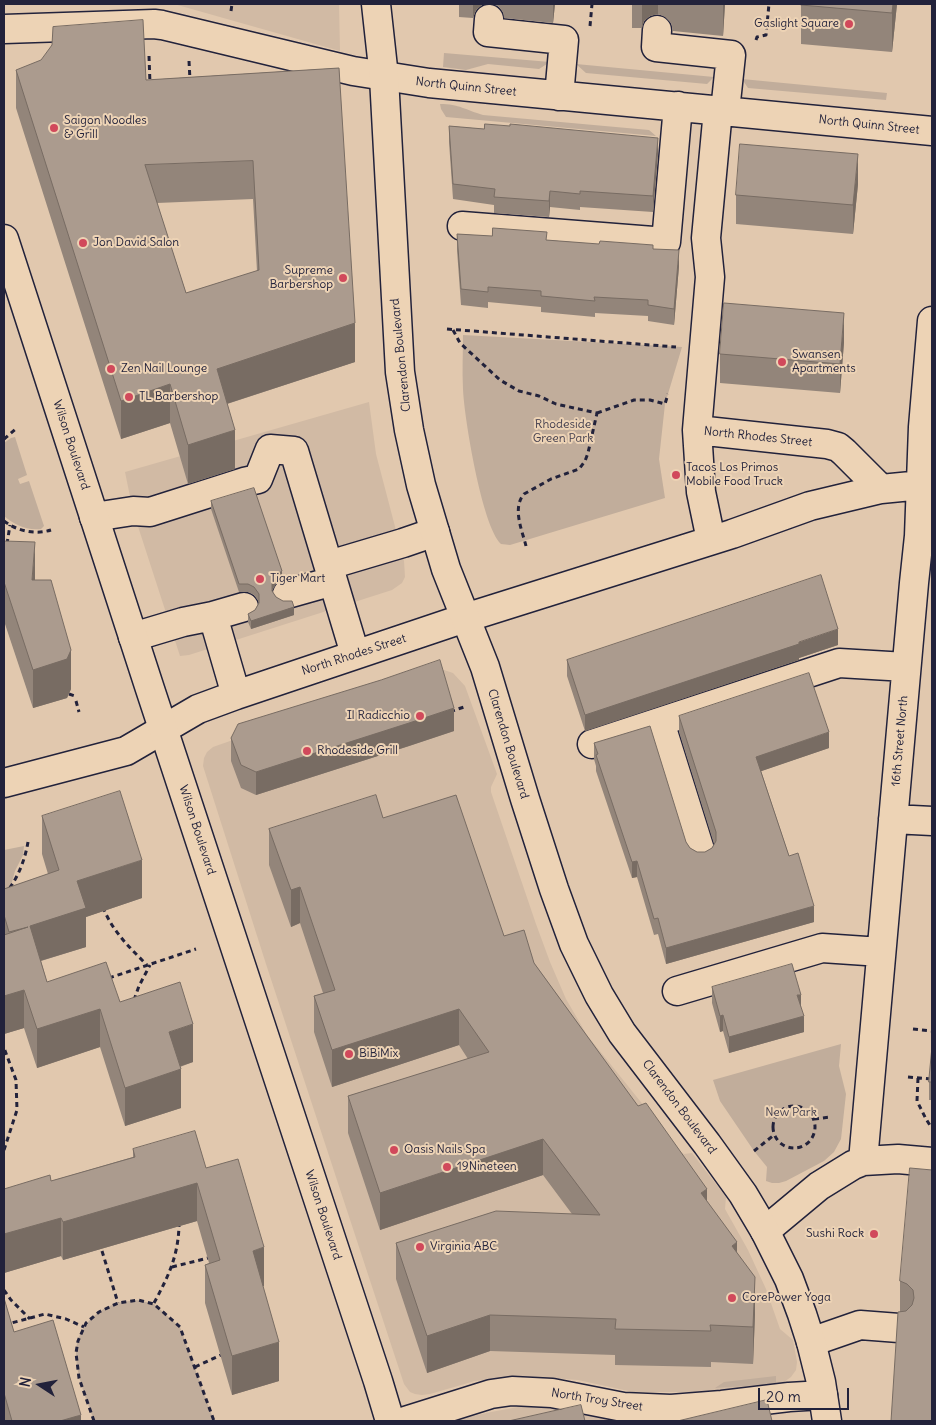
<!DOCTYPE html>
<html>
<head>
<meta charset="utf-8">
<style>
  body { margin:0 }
  #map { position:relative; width:936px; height:1425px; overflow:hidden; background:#e1c8ae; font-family:Delius,sans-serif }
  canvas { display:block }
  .frame { position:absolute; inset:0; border:5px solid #22223b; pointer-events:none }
  .north { position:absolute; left:15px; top:1360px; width:50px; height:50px; -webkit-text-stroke:4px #edd3b5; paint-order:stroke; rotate:281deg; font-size:14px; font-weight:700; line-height:20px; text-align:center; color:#22223b }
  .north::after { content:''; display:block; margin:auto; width:18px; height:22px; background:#22223b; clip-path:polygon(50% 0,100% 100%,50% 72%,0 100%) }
  .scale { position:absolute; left:758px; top:1388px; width:91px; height:22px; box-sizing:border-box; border:2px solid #22223b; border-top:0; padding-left:6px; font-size:15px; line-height:18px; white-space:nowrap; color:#22223b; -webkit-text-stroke:4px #edd3b5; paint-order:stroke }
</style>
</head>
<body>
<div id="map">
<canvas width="936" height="1425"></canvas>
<div class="frame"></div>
<div class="north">N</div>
<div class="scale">20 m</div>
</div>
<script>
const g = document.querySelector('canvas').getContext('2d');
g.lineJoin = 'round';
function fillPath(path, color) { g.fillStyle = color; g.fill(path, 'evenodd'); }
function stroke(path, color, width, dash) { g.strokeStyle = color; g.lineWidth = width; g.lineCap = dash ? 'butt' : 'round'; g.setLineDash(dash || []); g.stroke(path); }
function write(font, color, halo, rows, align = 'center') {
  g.font = font + ' Delius,sans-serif'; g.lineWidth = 4; g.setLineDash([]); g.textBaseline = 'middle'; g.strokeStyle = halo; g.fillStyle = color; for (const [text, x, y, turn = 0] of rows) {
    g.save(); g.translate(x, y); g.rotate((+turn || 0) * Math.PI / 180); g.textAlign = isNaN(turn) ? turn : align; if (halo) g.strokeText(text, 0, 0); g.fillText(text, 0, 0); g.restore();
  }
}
fillPath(new Path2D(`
  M174 4H339L340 51Z
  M369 402 376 454 404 561 405 577 402 583 392 590 189 655 180 656 133 511 125 472Z
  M432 670H444L453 673 465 686 497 774 491 787V792L536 924 550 962 566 999 587 1035 681 1152 684 1154 692 1153 726 1197 725 1209 748 1250 766 1289 780 1329 793 1340 797 1362 796 1370 791 1377 784 1382 780 1386 712 1392H633L578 1380 548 1378H499L475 1381 430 1394 422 1395 415 1394 410 1392 404 1384 266 964 203 766 204 758 207 752 213 747Z
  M542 1406 610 1420 619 1421H450L491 1412 518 1407Z`), '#d1baa4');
fillPath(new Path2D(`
  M444 53 550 62 539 69 488 64 466 70 443 67Z
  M576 64 714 77 707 84 586 73Z
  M742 79 887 93 886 100 748 88Z
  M440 104C459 104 466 110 483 115L649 130 656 136 446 117 441 109Z
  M463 335 682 347 665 404 659 459 665 498 510 545 501 544C482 526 464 417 463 389 462 371 463 353 463 335Z
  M15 437 27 475 18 479 20 484 29 481 44 526 41 529C27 531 13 524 4 516V443L11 438Z
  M24 846 23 855 15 871 10 889 4 895V850Z
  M841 1044 839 1066 846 1094 841 1139 834 1152 824 1161 786 1181 779 1183H772L766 1181 767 1167 754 1151 720 1101 713 1080Z
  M138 1300 154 1304 180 1327 214 1421H94C87 1400 76 1377 76 1353 76 1329 96 1309 118 1303 124 1301 131 1301 138 1300Z
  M776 1376V1384L715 1388 724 1382Z`), '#c1ad9b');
const minor = new Path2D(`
  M489 19 488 32 564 40 559 96
  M4 29 154 24 162 25 353 71 429 83 932 131
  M657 30 656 47 731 55 725 111
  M462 226 666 242 678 106
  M697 430 827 444 838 447 844 452 881 489
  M94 517 133 511 150 512 244 482 258 479 270 449 294 451 355 654
  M711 540 701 492 697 430 710 277 706 238 718 110
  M329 565 403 543 435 532
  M287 594 333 581
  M213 616 244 607
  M133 637 183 622 213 616 236 695
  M660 722 701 853
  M592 744 839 663 906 667
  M4 783 126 751 198 709 236 695 465 618 732 534 810 506 881 489 932 484
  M893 819 932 821
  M677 991 822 948 881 952
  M863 1161 914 583 919 536 923 427 932 321
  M765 1231 819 1186 853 1165 863 1161 898 1159 932 1162
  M811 1342 860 1325 899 1328
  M405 1421 491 1394 512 1391 552 1393 623 1407 671 1409 722 1405 789 1397 823 1395`);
const major = new Path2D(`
  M376 4 384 77 400 372 409 430 421 485 446 569 485 667 525 799 554 889 574 944 599 995 622 1033 707 1144 743 1194 765 1231 789 1279 802 1314 811 1342 821 1382 827 1421
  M4 239 150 689 378 1381 390 1421`);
stroke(minor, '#22223b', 31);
stroke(major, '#22223b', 31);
stroke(new Path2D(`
  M231 11 232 4
  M590 26 592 4
  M756 40 757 37 766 35 769 4
  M149 56 150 84
  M189 61 190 80
  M447 329 676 347
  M453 330 460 343 500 380 519 391 539 396 556 404 597 413 588 453 585 461 579 469 551 479 524 494C512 508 522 530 526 546
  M597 413 634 400H650L665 404 668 394
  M4 439 17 428
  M4 521C17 531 35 535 51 530
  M7 544 10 525
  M69 694 75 696
  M76 701 79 712
  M452 709V711L464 707
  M4 895C17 881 25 860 28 842
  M103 907C112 931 130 948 147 965
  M109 978 196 949
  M134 1000 139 986 150 965
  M913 1029 932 1031
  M908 1077 931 1079
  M918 1078 917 1101 926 1119 931 1127
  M773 1127a21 21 0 1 1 42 0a21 21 0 1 1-42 0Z
  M814 1119 831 1117
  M4 1150 17 1110 16 1080 4 1048
  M754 1151 774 1135
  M102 1251 118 1303
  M172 1267 208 1258
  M4 1290 11 1300 30 1319
  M154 1303C168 1277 178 1257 179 1226
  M4 1325 45 1314 66 1319 84 1327
  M195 1367 221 1355
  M94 1421 79 1378 76 1353 78 1341 86 1323 99 1312 118 1303 138 1300 154 1304 180 1327 214 1421`), '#22223b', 3, [5, 4]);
stroke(minor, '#edd3b5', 28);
stroke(major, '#edd3b5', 28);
fillPath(new Path2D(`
  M459 4H488L482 5 476 10 473 18 459 17Z
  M491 4H555L553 23 504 18 503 12 498 6Z
  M632 4H725L723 36 673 31 671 23 665 17 658 14 650 16 644 21 642 28H632Z
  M801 4H897L892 52 801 44Z
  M339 68 355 362 227 404 235 469 188 484 170 423 121 439 16 108V70L146 80ZM253 199 257 271 186 293 157 203Z
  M449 126 484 129 658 153 653 212 580 207V210L550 207 549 217 494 213V205L453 199 449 142Z
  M858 184 853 234 736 224V195Z
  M457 234 547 240 653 249 679 266 674 325 648 321V316L595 313V317L541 312V307L488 302V308L461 305 457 250Z
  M844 342 840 393 720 383V354Z
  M211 501 282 579 276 584 272 591 276 597 294 615 251 629 248 622V614L255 610 259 602 254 595 248 592H239L211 509Z
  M4 541 35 580 71 689 67 698 33 708 4 621Z
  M838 645 799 658V660L585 731 567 676V660Z
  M679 716 829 748 761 771 789 856 814 922 666 964 658 934 654 935 637 877 632 878 596 771V766L594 759V743L686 842 690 848 697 852H705L712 848 714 844 679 732Z
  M454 731 409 746 256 795 241 788 231 761V738Z
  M42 816 142 898 86 917V947L41 961 47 982 120 1002 193 1062 180 1067 181 1108 125 1126 100 1047 37 1068 24 1028 4 1034V889L48 874 42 854Z
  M383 818 504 936 534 963 707 1202 737 1253 755 1314 753 1364 711 1362V1367L615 1365V1355L490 1351 427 1373 396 1279V1243L572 1214 543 1175 380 1230 348 1133V1096L468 1059 459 1045 332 1087 314 1032V996L323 993 300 923 291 927 269 865V829Z
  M712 987 801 1008 804 1032 729 1053 723 1031 720 1032 712 1003Z
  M932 1047V1100H929V1082Z
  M133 1149 206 1168 264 1286H263L279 1381 232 1395 205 1303V1265L209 1263 197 1221 63 1260 61 1256 4 1273V1189L51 1181 133 1157Z
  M932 1170V1421L900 1312V1281Z
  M4 1298 14 1332 81 1421H4Z`), '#93857a');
fillPath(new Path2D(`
  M473 4H488L482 5 476 10 473 18Z
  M553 4H555L553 23Z
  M642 4H658V14L650 16 644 21 642 28Z
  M723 4H725L723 36Z
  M893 4H897L892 52V13Z
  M658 138V153L653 212V196Z
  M858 154V184L853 234V205Z
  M550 191V207L549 217V201Z
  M679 250V266L674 325V309Z
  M844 313V342L840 393V364Z
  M355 323V362L217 407V369Z
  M170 384V423L121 439V401Z
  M235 430V469L188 484V445Z
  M35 542V581L32 580Z
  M282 571V579L276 584 272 590V582L276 575Z
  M294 607V615L251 629V621Z
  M838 629V645L799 658V660L585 731V715Z
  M71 650V689L67 698 33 708V670Z
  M454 708V731L409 746 256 795V772Z
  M829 732V748L756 773V757Z
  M142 860V898L86 917V947L30 964V926L77 881Z
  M637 861V877L632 878V862Z
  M300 887V923L291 927V890Z
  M814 906V922L666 964V948Z
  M24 990V1028L4 1034V996Z
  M797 995H801V1010Z
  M100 1009V1047L37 1068V1029Z
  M459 1009V1045L332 1087V1050Z
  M723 1015V1031L720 1032V1016Z
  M804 1016V1032L729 1053V1037Z
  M193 1024V1062L169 1070V1032Z
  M181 1069V1108L125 1126V1088Z
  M543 1139V1175L380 1230V1193Z
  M197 1183V1221L63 1260V1222Z
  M707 1189V1225L701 1193Z
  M61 1218V1256L4 1273V1234Z
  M737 1242V1278L732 1246Z
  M264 1247V1286L253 1289V1251Z
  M755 1277V1314L753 1364V1327Z
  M490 1315V1351L427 1373V1336Z
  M279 1342V1381L232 1395V1356Z
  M81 1415V1421H60Z`), '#786c63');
const building = new Path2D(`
  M801 4H893L892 13 801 5Z
  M143 20 146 80 339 68 355 323 217 369 235 430 188 445 170 384 121 401 16 70 41 60 52 45 53 27ZM253 161 259 270 186 293 145 165Z
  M485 124 510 126V124L658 138 653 196 580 191V194L550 191 549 201 494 197 495 189 453 184 449 126 484 129Z
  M740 144 858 154 853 205 736 195Z
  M493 228 547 232 546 240 599 244 600 241 653 245V249L679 250 674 309 648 305V300L594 297 595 301 541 296V291L488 287V292L461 289 457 234 492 236Z
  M724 303 844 313 840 364 720 354Z
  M254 488 282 571 276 575 272 582V591L276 597 283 601H292L294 607 251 621 248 614 255 610 259 603V594L254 587 248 584H239L211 501Z
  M4 541 35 542 32 580H51L71 650 67 659 33 670 4 582Z
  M821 575 838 629 799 642V644L585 715 567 660Z
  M440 660 454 708 409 723 256 772 241 765 231 738 238 724 381 680Z
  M809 673 829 732 756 757 789 856 798 853 814 906 666 948 658 918 654 919 637 861 632 862 596 755 598 754 594 743 650 726 686 842 690 848 697 852H705L712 848 716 841V832L679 716Z
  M120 791 142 860 77 881 86 908 30 926 47 982 106 962 120 1002 180 982 193 1024 169 1032 181 1069 125 1088 100 1009 37 1029 24 990 4 996V935L28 927 9 932 4 915V889L59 870 42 816Z
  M376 795 383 818 456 795 504 936 524 930 534 963 638 1106 646 1103 707 1189 701 1193 737 1242 732 1246 755 1277 753 1327 710 1325 711 1331 615 1329 616 1319 490 1315 427 1336 396 1243 496 1211 600 1215 543 1139 380 1193 348 1096 489 1052 459 1009 332 1050 314 996 335 990 300 887 291 890 269 829Z
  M792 964 801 995H797L804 1016 729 1037 723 1015 720 1016 712 987Z
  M932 1047V1082H929Z
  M195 1131 206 1168 238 1159 264 1247 253 1251 279 1342 232 1356 205 1265 220 1260 197 1183 63 1222 61 1218 4 1234V1189L50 1175 51 1181 135 1157 133 1149Z
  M910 1168 932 1170V1421H891L898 1312 906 1311 912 1305 914 1298 913 1290 907 1284 900 1281Z
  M4 1298 14 1332 53 1320 81 1415 60 1421H12L4 1393Z
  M767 1400 772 1421H678Z
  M581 1405 585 1421H509Z`);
fillPath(building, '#ab9b8e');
stroke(building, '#786c63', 1);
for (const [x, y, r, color] of [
  [849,24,5,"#d1495b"],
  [54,128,5,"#d1495b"],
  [83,243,5,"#d1495b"],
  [343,278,5,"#d1495b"],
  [782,362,5,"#d1495b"],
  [111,369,5,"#d1495b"],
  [129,397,5,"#d1495b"],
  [676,475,5,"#d1495b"],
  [260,579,5,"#d1495b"],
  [420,716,5,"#d1495b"],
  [307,751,5,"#d1495b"],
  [349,1054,5,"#d1495b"],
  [394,1150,5,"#d1495b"],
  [447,1167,5,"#d1495b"],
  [874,1234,5,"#d1495b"],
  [420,1247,5,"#d1495b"],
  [732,1298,5,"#d1495b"]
]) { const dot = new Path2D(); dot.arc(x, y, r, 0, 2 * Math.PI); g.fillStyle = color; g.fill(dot); stroke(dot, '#edd3b5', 2); }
write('12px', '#22223b', '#edd3b5', [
  ["Gaslight Square",839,24,"right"],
  ["Saigon Noodles",64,121],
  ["& Grill",64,135],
  ["Jon David Salon",93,243],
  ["Supreme",333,271,"right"],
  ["Barbershop",333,285,"right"],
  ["Swansen",792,355],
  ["Apartments",792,369],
  ["Zen Nail Lounge",121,369],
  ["TL Barbershop",139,397],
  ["Tacos Los Primos",686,468],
  ["Mobile Food Truck",686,482],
  ["Tiger Mart",270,579],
  ["Il Radicchio",410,716,"right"],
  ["Rhodeside Grill",317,751],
  ["BiBiMix",359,1054],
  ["Oasis Nails Spa",404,1150],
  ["19Nineteen",457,1167],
  ["Sushi Rock",864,1234,"right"],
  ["Virginia ABC",430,1247],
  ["CorePower Yoga",742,1298]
], 'left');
write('12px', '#22223b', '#edd3b5', [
  ["North Quinn Street",466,87,6],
  ["North Quinn Street",869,125,6],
  ["Clarendon Boulevard",401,355,-96],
  ["North Rhodes Street",758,437,6],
  ["Wilson Boulevard",71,445,72],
  ["North Rhodes Street",354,655,-18],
  ["16th Street North",900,741,-85],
  ["Clarendon Boulevard",508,744,73],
  ["Wilson Boulevard",197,830,72],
  ["Clarendon Boulevard",679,1107,53],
  ["Wilson Boulevard",323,1215,72],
  ["North Troy Street",597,1400,9]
]);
write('12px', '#423e4e', '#edd3b5', [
  ["Rhodeside",563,425],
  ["Green Park",563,439],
  ["New Park",791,1113]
]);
</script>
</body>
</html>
